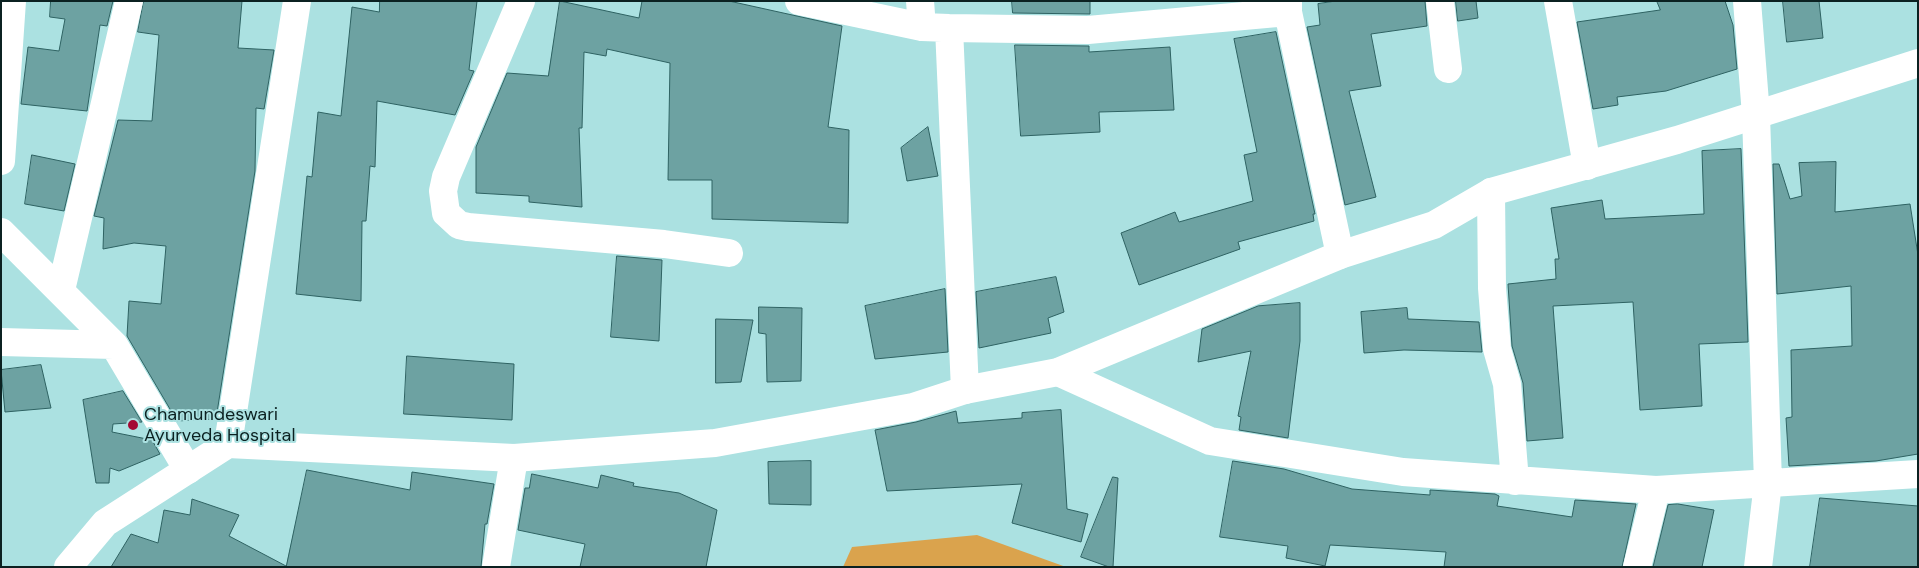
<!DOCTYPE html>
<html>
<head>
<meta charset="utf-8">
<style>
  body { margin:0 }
  #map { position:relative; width:1919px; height:568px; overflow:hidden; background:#abe1e1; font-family:"DM Sans",sans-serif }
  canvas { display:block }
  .frame { position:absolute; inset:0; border:2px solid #0b2121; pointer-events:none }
</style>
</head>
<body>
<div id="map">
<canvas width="1919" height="568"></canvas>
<div class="frame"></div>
</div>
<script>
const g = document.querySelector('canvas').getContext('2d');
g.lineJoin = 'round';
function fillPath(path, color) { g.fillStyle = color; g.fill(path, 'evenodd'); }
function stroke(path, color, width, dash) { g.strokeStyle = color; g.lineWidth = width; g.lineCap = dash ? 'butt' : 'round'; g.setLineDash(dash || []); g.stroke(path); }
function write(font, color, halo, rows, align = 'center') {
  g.font = font + ' "DM Sans",sans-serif'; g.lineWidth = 4; g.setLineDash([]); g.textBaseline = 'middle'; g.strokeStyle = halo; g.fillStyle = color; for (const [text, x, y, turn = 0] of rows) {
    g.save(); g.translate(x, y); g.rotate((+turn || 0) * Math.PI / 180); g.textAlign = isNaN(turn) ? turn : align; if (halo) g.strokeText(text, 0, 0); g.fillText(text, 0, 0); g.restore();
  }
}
fillPath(new Path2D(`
  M977 535 1066 567H843L852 547Z`), '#daa34d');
const building = new Path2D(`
  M51 1H113L107 26 100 25 87 111 21 104 28 47 59 51 65 19 50 17Z
  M144 1H242L238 48 274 50 264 109 256 108 255 171 216 419 177 421 127 336 129 301 161 304 166 246 134 243 103 249 104 218 94 216 118 120 152 121 159 35 138 32Z
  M380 1H477L469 70 474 71 455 115 377 101 375 167 370 166 366 221H362L361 301 296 294 307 176 312 177 318 112 341 116 352 7 379 12Z
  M560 1 639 18 642 1H729L842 26 828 127 849 130 848 223 712 219V180H668L670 63 607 49 606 56 584 52 582 128H579L582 207 529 202V196L476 193V147L507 73 548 76Z
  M1012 1H1090V14L1013 13Z
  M1336 1H1425L1427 26 1371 34 1381 86 1349 91 1376 197 1345 205 1307 27 1320 25 1318 4Z
  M1456 1H1476L1478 18 1458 21Z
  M1657 1H1725L1733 25 1737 69 1666 91 1617 97 1618 105 1593 109 1577 22 1660 10Z
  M1783 1H1819L1823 38 1787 42Z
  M1276 32 1315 214H1313L1314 221 1238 242 1240 249 1139 285 1121 233 1175 212 1179 222 1253 201 1244 155 1257 152 1234 39Z
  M1015 45 1089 46V52L1170 47 1174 110 1099 112 1100 132 1021 136Z
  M928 127 938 176 907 181 901 148Z
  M1741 149 1748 342 1699 344 1702 406 1640 410 1633 302 1553 306 1563 438 1527 441 1523 383 1512 346 1508 284 1556 279 1555 259H1559L1551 208 1602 200 1605 219 1704 214 1702 151Z
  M32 155 75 164 64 211 25 204Z
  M1836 162 1835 212 1910 204 1918 255V454L1876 461 1789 466 1786 418 1792 417 1791 350 1852 346 1851 286 1777 294 1773 164H1779L1790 199 1802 196 1799 163Z
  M617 256 662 260 659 341 611 337Z
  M1056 277 1064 312 1048 318 1051 333 979 348 976 292Z
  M945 289 948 352 875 359 865 306Z
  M1300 303V341L1288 438 1239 430 1241 417 1238 416 1251 351 1198 362 1202 329 1258 306Z
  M759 307 802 308 801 381 767 382 766 334 759 333Z
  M1407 308 1408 319 1479 322 1482 352 1404 350 1364 353 1361 312Z
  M716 319 753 320 741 382 716 383Z
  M407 356 514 364 512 420 404 414Z
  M41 365 51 408 5 412 1 370Z
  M123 391 142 422 113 424 112 432 152 440 160 454 119 471 110 468 109 483H96L83 400Z
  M1061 410 1067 509 1088 514 1081 542 1012 523 1022 484 887 491 875 430 916 422 956 411 958 423 1022 418V413Z
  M811 461V505L769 504 768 462Z
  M1233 461 1284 469 1352 489 1430 495V490L1495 494 1499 496 1497 506 1572 517 1575 500 1636 504 1622 567H1444L1446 552 1330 545 1325 566 1286 558 1288 546 1220 537Z
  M307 470 410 490 412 472 494 484 487 524H485L481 567H111L131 534 158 543 164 510 190 515 192 499 239 515 229 536 286 566Z
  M532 474 598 488 601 475 634 483 633 486 679 493 717 510 706 567H580L585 544 518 530 525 488H529Z
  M1113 477 1118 478 1113 567H1109L1081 557Z
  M1820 498 1918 506V567H1810Z
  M1678 504 1714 510 1702 567H1653L1668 505Z`);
fillPath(building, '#6da2a2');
stroke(building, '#2e6262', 1);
stroke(new Path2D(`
  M521 1 446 177 443 191 446 213 459 225 468 227 664 244 729 253
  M799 1 922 27 949 28 1088 30 1288 12
  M920 1 922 27
  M1288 1V12L1340 255
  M1440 1 1448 69
  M1558 1 1587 166
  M1747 1 1756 115 1768 483 1758 567
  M949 28 965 390
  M1 161 12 1
  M1491 192 1492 288 1497 349 1507 384 1515 481
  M1 232 114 345 188 470
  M61 290 129 1
  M1 342 114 345
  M1058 372 1210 441 1403 472 1656 490 1918 474
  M228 444 297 1
  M496 567 514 458
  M1637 567 1656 490`), '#fff', 28);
stroke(new Path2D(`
  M68 567 105 523 228 444 514 458 715 443 913 407 965 390 1058 372 1340 255 1434 225 1491 192 1677 140 1918 63`), '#fff', 28);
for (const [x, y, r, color] of [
  [133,425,6,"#a40833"]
]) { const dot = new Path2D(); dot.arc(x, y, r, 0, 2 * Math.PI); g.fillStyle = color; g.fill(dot); stroke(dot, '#abe1e1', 2); }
write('18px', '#0b2121', '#abe1e1', [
  ["Chamundeswari",144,415],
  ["Ayurveda Hospital",144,436]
], 'left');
</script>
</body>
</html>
